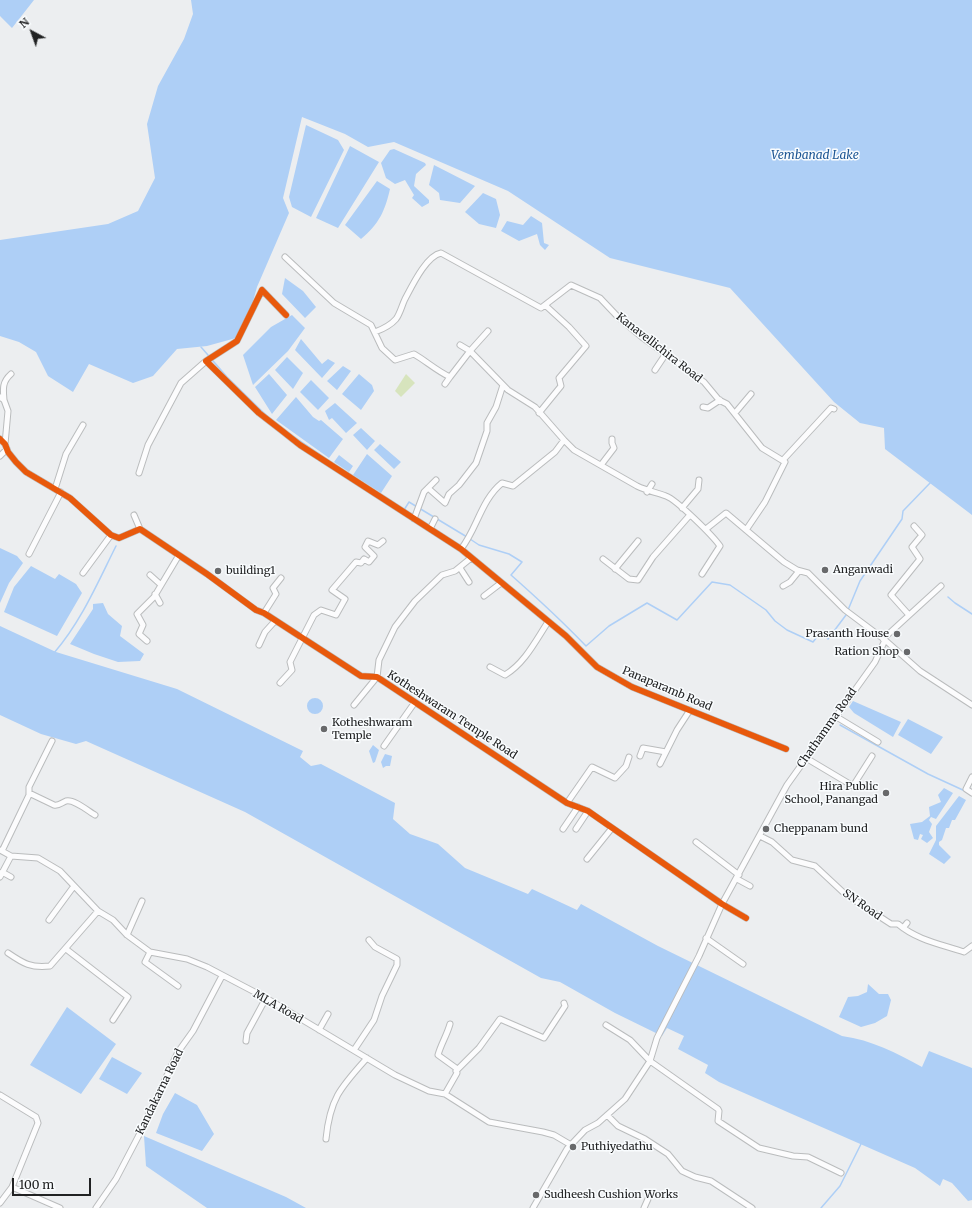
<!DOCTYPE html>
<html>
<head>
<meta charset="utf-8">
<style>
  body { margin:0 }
  #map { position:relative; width:972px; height:1208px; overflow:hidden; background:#eceef0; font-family:Merriweather,serif }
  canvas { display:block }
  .north { position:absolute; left:12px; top:12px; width:40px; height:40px; -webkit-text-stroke:3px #f9fcfe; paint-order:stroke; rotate:319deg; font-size:11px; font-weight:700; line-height:16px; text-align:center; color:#212223 }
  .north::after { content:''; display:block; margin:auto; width:14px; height:18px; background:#212223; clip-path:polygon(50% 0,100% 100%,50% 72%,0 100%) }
  .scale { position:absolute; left:12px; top:1178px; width:79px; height:18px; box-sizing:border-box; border:2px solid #212223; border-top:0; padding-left:5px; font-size:12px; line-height:14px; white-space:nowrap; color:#212223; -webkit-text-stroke:3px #f9fcfe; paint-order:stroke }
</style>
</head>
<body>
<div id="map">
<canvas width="972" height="1208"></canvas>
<div class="north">N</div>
<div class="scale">100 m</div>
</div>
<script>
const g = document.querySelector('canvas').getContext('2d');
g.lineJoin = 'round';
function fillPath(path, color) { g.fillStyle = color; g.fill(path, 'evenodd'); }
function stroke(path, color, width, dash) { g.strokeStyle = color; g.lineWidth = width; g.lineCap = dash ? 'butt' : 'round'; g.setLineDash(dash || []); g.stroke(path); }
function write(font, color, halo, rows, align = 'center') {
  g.font = font + ' Merriweather,serif'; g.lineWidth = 3; g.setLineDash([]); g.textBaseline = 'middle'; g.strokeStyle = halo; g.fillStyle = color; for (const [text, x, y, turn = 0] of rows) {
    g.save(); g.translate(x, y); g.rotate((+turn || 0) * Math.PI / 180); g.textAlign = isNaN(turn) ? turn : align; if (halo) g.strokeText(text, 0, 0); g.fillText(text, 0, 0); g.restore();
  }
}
fillPath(new Path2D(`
  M406 374 415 383 401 397 395 391Z`), '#d7e4bd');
fillPath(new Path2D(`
  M0 0H34L12 28 0 16Z
  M191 0H972V515L885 449 884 428 860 423 834 402 730 288 610 258 508 191 394 142 368 147 345 134 302 117 283 198 289 213 257 287 250 312 236 338 207 346 177 349 153 376 133 383 89 364 73 392 48 376 36 352 19 342 0 336V240L108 224 138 211 155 178 147 124 158 86 184 39 193 14Z
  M306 125 338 140 344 150 311 217 292 207 289 197Z
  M350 146 379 162 338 228 316 218Z
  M394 149 425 163 426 165 416 174 414 186 429 200V203L422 207 412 198 414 195 405 180 395 184 386 178 381 163 390 150Z
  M434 165 475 186 460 203 440 200 439 193 429 185Z
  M377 181 390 189C385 211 379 224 361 239L345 225Z
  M483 193 496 199 500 215 496 228 479 224 465 212Z
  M531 216 542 223 544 243 549 245 545 250 540 245 537 234 519 241 501 231 507 221 523 225Z
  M285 278 303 291 316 307 305 318 282 294Z
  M292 315 305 328 288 351 253 385 243 355 271 327Z
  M301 339 322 364 328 359 335 363 322 378 295 350Z
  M287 357 303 373 293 389 275 370Z
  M343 366 351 371 337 390 327 381Z
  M269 374 287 395 272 414 255 387Z
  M359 374 372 385 374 391 361 410 342 394Z
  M311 380 329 398 318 410 300 392Z
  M296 397 313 417 319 421 321 420 343 439 329 458 276 420Z
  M335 403 357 423 346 433 332 418 329 420 325 411Z
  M361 428 375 441 367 450 353 435Z
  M380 444 401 462 394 469 374 450Z
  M367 454 392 476 381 493 353 475Z
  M339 455 353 466 349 472 334 462Z
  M0 548 17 556 23 563 9 583 0 603Z
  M31 566 55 579 59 574 76 584 82 593 57 636 4 612 14 587Z
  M103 603 108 614 122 626 120 636 144 654 140 661 118 662 94 654 70 644 93 609V604Z
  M0 626 56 652 177 689 303 751 300 757 311 766 321 764 395 803 393 819 410 834 438 844 465 868 528 894 532 889 577 910 581 904 658 946 842 1036C872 1040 896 1053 922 1067L929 1051 972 1068V1200L968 1201 952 1183 943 1179 940 1186 915 1168 719 1082 705 1073 708 1065 678 1049 684 1036 667 1028 662 1036 615 1013 560 982 541 978 245 812 86 741 76 744 41 734 0 715Z
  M307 706a8 8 0 1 1 16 0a8 8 0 1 1-16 0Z
  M853 701 901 722 893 737 854 713 849 707Z
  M908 719 943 737 931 754 898 735Z
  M373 745 379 750 375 762 373 763 369 751Z
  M385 754 392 756 390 766H386L383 768 381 762Z
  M944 788 953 793 936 819 931 817 929 820 932 824 929 832 933 838 927 843 921 839 923 835 920 834 918 840 914 839 910 824 922 822 930 816 929 807 941 802 938 795Z
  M959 796 966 800 955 820H952L949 828H946L942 840 939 842V845L951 857 944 864 929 854 936 840V826Z
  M868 984 879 994H888L891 1000 887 1016 875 1023 861 1027 839 1017 848 997 858 996 867 992Z
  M67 1007 116 1044 81 1094 30 1065Z
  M112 1057 142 1073 127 1094 99 1079Z
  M175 1093 197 1105 214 1134 202 1151 156 1133 163 1114Z
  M144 1136 286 1197 306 1208H207L146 1166Z`), '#aecff6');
stroke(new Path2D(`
  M201 347 227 377 270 419
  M287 432 325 458
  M404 510 409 502 467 537
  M470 539 479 545 509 554 522 562 511 575C537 598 562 621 586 646L609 626 647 603 677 620 712 582 730 585 766 610 775 621 787 630 813 642 821 632 828 639 846 615
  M948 597 955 603 972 614
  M848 610 860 581 902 519 903 511 931 482
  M54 653C81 622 98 582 116 546
  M840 725 928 774 965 791
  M821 1208 840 1186 861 1144`), '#aecff6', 1.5);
const minor = new Path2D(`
  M285 257 334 303 371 325 382 348 395 360 414 354C426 361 437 371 450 377L470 351 508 390 535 407 564 440 555 452 513 486 502 483C481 500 477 529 461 549
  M286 315 262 290 237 341 206 361 259 413 281 430 300 445 461 549 566 636 597 667 632 687 786 749
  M375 332C383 329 390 326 396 319 400 314 402 305 405 299 412 286 426 256 441 253L541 308 571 285 600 298 618 317 643 338 704 382 719 400 727 404 762 448 785 462 765 502 746 530
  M460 345 470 351 488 331
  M655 370 665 355
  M445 384 450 377
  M0 397 4 400 8 411 5 444
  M4 400C3 389 2 382 11 374
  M703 407 708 408 720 400
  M539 413 561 386 559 378 586 346 569 327 545 305
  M735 413 751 394
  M0 439 5 444 8 452 16 462 26 472 70 498 111 535 119 538 140 529 207 574 256 610 264 613 361 676 377 677 567 803 588 811 598 818 722 904 746 918
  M564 440 574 450 637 486C647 491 656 492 666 496 677 500 713 536 720 546L702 574
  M0 456 7 449
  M783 460 831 408 834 409
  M601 465 614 448 612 443V439
  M139 473 148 445 181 383 206 361
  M428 488 445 503 449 494 459 485 476 463 487 431V423L496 407 503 385
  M55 489 66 454 83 425
  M647 492 652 484
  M682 508 698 489 699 480
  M134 515 140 529
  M414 519 424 492 436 480
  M430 529 435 519
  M706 529 726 513 784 562 797 570 808 573 845 610 885 640
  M29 554 61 492
  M603 559 629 579 638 580 653 557 689 516
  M460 568 469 582
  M615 569 638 541
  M83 573 111 535
  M150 575 160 584
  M783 586 790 582 799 571
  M155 594 160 603
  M484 596 501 583
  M264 613 276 594 273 588 281 578
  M909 615 891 595 920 559 912 547 922 535 914 526
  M883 639 941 586
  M147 641 139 634 143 625 137 614 154 597 179 555
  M259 645 265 632 275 621
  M490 667 505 675C525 663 536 640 548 622
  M280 683 292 670 290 662 314 615 321 610 336 615 345 599 332 590 356 562 361 563 364 559 369 562 374 556 365 547 368 541 378 545 383 541
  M354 705 377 677 379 660 395 627 415 601 442 575 455 571 471 558
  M835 716 878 742
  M384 746 415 702
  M640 756 643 748 666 752
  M806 758 853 786 872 756
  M660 764 677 730 690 710
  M972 777 966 789 972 793
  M29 793 54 805C59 806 61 803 66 801 74 799 88 811 95 815
  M567 803 592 767 615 778 626 766 629 757
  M563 829 578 807
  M576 829 588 811
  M760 836 772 842 792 860 815 866 845 894 891 924H898C917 940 940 944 964 952L972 946
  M696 842 739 875
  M0 850 11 856 38 858 60 871 98 911 113 920 127 935 150 952 187 959 207 967 266 998 395 1075 429 1091 445 1094 489 1122 543 1132 554 1135 571 1145
  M2 851 29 795V787L52 741
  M587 859 612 828
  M2 872 11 877
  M0 877 11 856
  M737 879 750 886
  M49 920 74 886
  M903 928 907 923
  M127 935 142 901
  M706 938 743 964
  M66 949 128 997 113 1020
  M150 952 145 962 178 986
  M8 953C24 964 31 968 50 966L98 911
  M606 1025 630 1040 650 1061 718 1109 719 1111 718 1121 759 1148 793 1156 808 1157 841 1173
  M319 1030 328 1014
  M246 1041 247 1033 266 998
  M354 1050 374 1020 382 996 397 965V959L375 947 369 940
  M456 1071 479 1048 500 1019 544 1038 565 1006 564 1003
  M445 1094 457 1073 456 1068 438 1055C441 1044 447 1035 450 1024
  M0 1095 36 1117 38 1123 12 1187 0 1203
  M607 1115 618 1126 645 1139 668 1154 682 1171 695 1177 711 1181 752 1208
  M326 1139C330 1098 341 1087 367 1058
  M12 1187 60 1208
  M96 1208 116 1179 138 1137 178 1052 193 1031 222 976
  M533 1208 567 1149 585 1130 598 1123 625 1099 650 1061 657 1038 699 956 722 904 787 785 875 662 885 640 920 671 972 705
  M644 1208 648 1199`);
stroke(minor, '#babcbd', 7);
stroke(minor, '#fcfcfd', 5);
stroke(new Path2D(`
  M286 315 262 290 237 341 206 361 259 413 281 430 300 445 461 549 566 636 597 667 632 687 786 749
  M0 439 5 444 8 452 16 462 26 472 70 498 111 535 119 538 140 529 207 574 256 610 264 613 361 676 377 677 567 803 588 811 598 818 722 904 746 918`), '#e8590c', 6);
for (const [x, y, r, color] of [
  [825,570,4,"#68696b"],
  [218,571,4,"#68696b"],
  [897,634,4,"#68696b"],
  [907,652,4,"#68696b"],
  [324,729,4,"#68696b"],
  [886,793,4,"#68696b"],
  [766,829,4,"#68696b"],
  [573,1147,4,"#68696b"],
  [536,1195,4,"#68696b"]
]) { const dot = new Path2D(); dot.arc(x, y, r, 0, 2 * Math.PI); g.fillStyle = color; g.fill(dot); stroke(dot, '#f9fcfe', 1.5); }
write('11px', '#212223', '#f9fcfe', [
  ["Kanavellichira Road",659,348,38],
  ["Panaparamb Road",667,689,23],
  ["Kotheshwaram Temple Road",452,715,33],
  ["Chathamma Road",827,728,-55],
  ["SN Road",862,905,35],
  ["MLA Road",278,1007,30],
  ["Kandakarna Road",160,1092,-64]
]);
write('11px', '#212223', '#f9fcfe', [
  ["Anganwadi",833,570],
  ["building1",226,571],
  ["Prasanth House",889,634,"right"],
  ["Ration Shop",899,652,"right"],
  ["Kotheshwaram",332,723],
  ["Temple",332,736],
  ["Hira Public",878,787,"right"],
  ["School, Panangad",878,800,"right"],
  ["Cheppanam bund",774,829],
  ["Puthiyedathu",581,1147],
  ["Sudheesh Cushion Works",544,1195]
], 'left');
write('italic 12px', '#1d5694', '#f9fcfe', [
  ["Vembanad Lake",815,156]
]);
</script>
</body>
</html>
